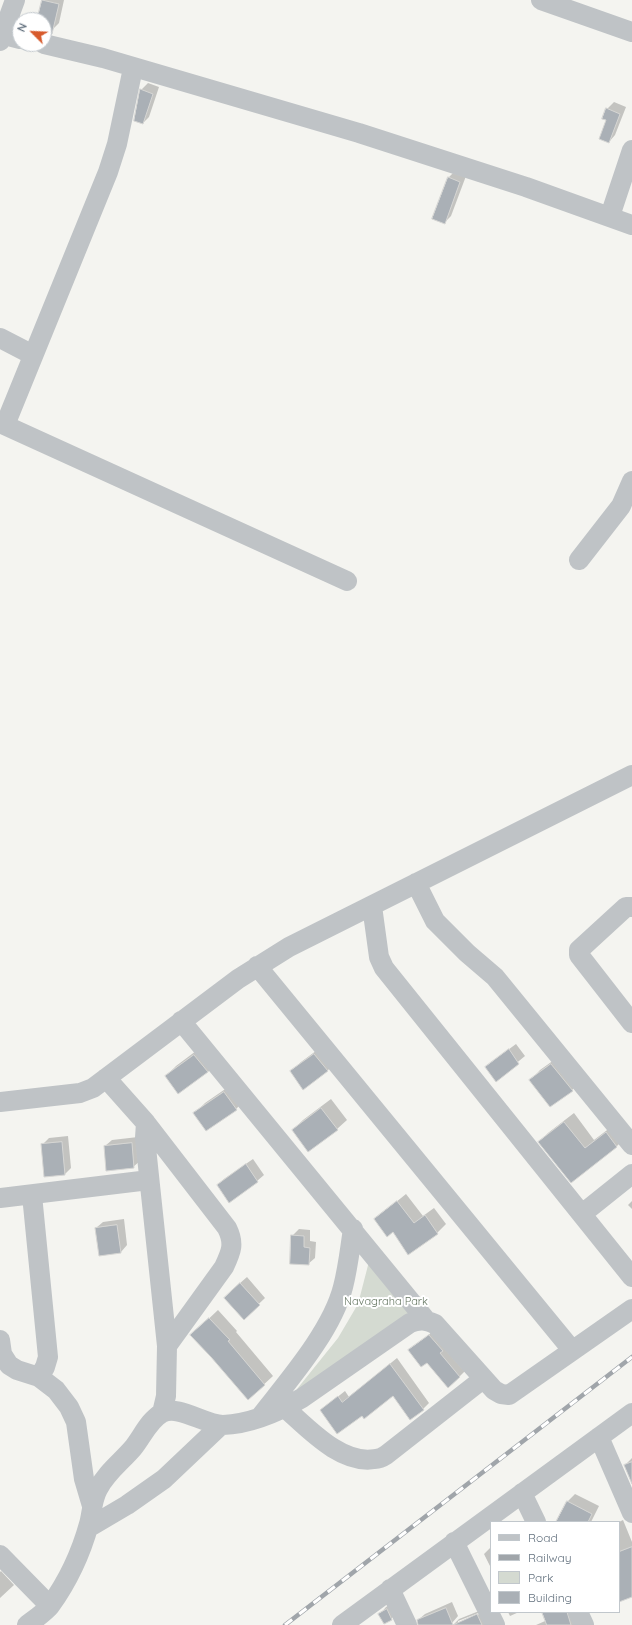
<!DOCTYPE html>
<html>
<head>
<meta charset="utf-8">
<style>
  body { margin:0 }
  #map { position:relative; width:632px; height:1625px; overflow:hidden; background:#f4f4f0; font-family:Quicksand,sans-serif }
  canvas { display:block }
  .legend { position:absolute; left:490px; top:1521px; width:130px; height:92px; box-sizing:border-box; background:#fff; border:1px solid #c1c7cc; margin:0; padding:5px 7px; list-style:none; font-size:12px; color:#64727f }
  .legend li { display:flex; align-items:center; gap:8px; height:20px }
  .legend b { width:20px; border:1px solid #c1c7cc }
  .north { position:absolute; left:12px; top:12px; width:40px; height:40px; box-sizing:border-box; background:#fff; border:1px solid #c1c7cc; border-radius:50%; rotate:294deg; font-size:11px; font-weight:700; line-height:16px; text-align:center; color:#64727f }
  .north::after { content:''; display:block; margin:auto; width:14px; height:18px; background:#d75a2c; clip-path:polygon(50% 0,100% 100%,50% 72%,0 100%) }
</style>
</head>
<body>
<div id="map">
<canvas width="632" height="1625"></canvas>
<ul class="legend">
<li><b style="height:5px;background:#bfc3c6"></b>Road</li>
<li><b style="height:5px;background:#a0a5aa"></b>Railway</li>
<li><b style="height:11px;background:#d4dad1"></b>Park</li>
<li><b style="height:11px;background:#aab0b6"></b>Building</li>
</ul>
<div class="north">N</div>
</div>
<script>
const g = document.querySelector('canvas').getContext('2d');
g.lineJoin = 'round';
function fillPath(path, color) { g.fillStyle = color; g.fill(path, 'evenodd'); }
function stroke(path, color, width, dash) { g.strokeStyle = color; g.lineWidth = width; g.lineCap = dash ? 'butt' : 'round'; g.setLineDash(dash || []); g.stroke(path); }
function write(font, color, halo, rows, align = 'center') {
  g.font = font + ' Quicksand,sans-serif'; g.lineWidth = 4; g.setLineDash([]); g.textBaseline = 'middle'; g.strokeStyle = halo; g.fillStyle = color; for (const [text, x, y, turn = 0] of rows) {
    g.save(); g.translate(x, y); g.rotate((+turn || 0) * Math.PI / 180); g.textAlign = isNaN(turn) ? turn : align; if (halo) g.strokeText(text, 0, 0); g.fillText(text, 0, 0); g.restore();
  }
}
fillPath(new Path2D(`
  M373 1246 425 1306 302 1398 297 1389 338 1338 358 1304Z`), '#d4dad1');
fillPath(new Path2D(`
  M43 0H64L59 23 52 30 44 28V20H38Z
  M148 83 159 87 149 117 143 123 141 90Z
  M614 102 626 107 615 135 609 142 607 109Z
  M455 171 466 176 451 216 444 223 448 178Z
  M516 1044 525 1056 496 1080 493 1061Z
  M204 1045 217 1062 208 1072 166 1076 176 1066Z
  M324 1045 338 1061 328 1070 304 1088 291 1072 301 1062Z
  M561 1055 582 1080 572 1090 550 1106 531 1080 540 1070Z
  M234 1083 246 1099 236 1109 195 1113 205 1103Z
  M331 1099 347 1120 337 1129 293 1130 303 1120Z
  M574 1113 594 1140 615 1124 625 1138 617 1146 571 1181 540 1142 548 1133Z
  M68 1136 71 1168 65 1174 42 1145 49 1138Z
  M138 1137 140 1161 133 1167 105 1146 112 1140Z
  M253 1159 264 1175 257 1181 229 1201 218 1185 224 1179Z
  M406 1194 423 1216 434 1208 446 1224 437 1233 408 1253 393 1231 375 1219Z
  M632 1201V1209L628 1205Z
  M124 1219 127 1245 121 1252 96 1228 103 1222Z
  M299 1229 310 1230V1241L316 1242 315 1258 308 1264 292 1236Z
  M247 1277 265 1298 244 1318 231 1291Z
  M218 1310 237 1331 236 1332 273 1376 248 1399 200 1327Z
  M436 1329 466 1370 459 1377 427 1361 410 1350Z
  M397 1358 429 1403 423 1409 394 1395 362 1415 321 1410 345 1391 349 1397Z
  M632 1458V1482L625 1465Z
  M575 1494 599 1506 591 1522H557L568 1501Z
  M623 1520 632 1542V1596L619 1601V1522Z
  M491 1547V1565L490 1566 484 1554Z
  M1 1571 14 1585 0 1598V1572Z
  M452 1602 458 1616 452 1623 447 1625H419L418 1620 425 1614Z
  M393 1603 398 1612 391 1619 380 1614 386 1607Z
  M484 1609 487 1625H453L459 1619ZM481 1612 482 1613 458 1623V1621Z
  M508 1612H519L510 1616Z
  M558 1612H575L576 1625H536L552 1618Z`), '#0003');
const building = new Path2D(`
  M42 0 59 4 52 34 44 33V20H37Z
  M140 89 153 94 143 124 134 121Z
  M606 108 620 114 609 143 599 139 606 120 602 119Z
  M448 177 460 182 445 224 432 219Z
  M509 1049 519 1064 496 1082 485 1067Z
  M314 1054 328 1071 303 1090 290 1071Z
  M194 1055 208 1072 178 1094 165 1076Z
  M551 1064 573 1091 550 1107 529 1080Z
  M224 1092 237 1110 206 1131 193 1113Z
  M321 1108 338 1130 308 1152 292 1130Z
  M564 1122 585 1148 606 1132 617 1147 571 1183 538 1142Z
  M62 1142 65 1175 44 1177 41 1144Z
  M132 1143 134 1168 106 1171 104 1146Z
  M246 1164 258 1182 229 1203 217 1185Z
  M397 1201 414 1223 425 1215 438 1234 408 1255 393 1232 387 1237 374 1219Z
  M117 1225 121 1253 99 1256 95 1228Z
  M291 1235 304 1236V1247L310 1248 309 1265 290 1264Z
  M240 1283 260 1305 244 1320 224 1298Z
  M209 1318 230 1340 228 1341 265 1385 248 1400 211 1357 190 1335Z
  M429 1335 443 1351 440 1353 460 1377 448 1388 427 1363 421 1367 408 1350Z
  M390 1364 424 1410 410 1420 393 1396 364 1419 362 1416 337 1434 320 1410 338 1396 342 1402Z
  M632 1462V1484L624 1465Z
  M567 1501 592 1514 588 1522H556Z
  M632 1547V1597L619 1602V1552Z
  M446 1608 453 1625 477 1614 482 1625H418L417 1620Z
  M387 1609 392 1620 384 1624 378 1614Z
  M542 1612H567L571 1625H547Z`);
fillPath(building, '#aab0b6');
stroke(building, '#d5d5d3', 1);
stroke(new Path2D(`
  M541 0 632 32
  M0 34 20 39
  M0 41 15 0
  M44 44 103 58 359 133 526 187 632 225
  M610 216 632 150
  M0 338 33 355
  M0 423 347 581
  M5 425 108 172 117 144 133 68
  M579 560 621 506 632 481
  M416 883 435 921 467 953 495 977 632 1145
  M372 906 379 957 384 968 632 1277
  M632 907H626L579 950V955L632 1023
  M257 966 572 1350
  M181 1021 426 1320
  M106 1078 146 1123 227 1228C235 1244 231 1252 224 1267L167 1346
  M0 1102 80 1093 93 1088 238 979 289 947 632 775
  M146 1123 145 1138 167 1346 166 1396 162 1413
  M32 1195 48 1357 45 1367 39 1377
  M0 1198 149 1180
  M582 1214 632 1174
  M0 1340 2 1354 9 1365 17 1370 39 1377 56 1390 69 1407 76 1422 84 1479 92 1506
  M285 1408C308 1428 341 1465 375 1459 379 1459 383 1457 386 1455L483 1379
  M260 1417C288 1381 332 1331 343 1287 348 1268 350 1248 353 1229
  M599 1437 632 1513
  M522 1493 536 1522
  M88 1528 127 1505 164 1479 221 1425
  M454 1542 495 1625
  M0 1555 50 1606
  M390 1589 407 1625
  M578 1612 584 1625
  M27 1625C35 1619 44 1613 50 1606 68 1581 81 1553 89 1524 92 1513 92 1500 98 1489 106 1473 121 1462 133 1448 142 1437 149 1420 162 1413 178 1404 205 1425 223 1425 251 1424 278 1412 302 1398L410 1323C420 1319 426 1320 435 1324L494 1390 501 1394 509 1395 632 1309
  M342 1625 632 1413`), '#bfc3c6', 20);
const rail = new Path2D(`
  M285 1625 632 1357`);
stroke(rail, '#a0a5aa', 4.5);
stroke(rail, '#fff', 3, [9]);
write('11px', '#667763', '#fff', [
  ["Navagraha Park",386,1302]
]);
</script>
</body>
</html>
